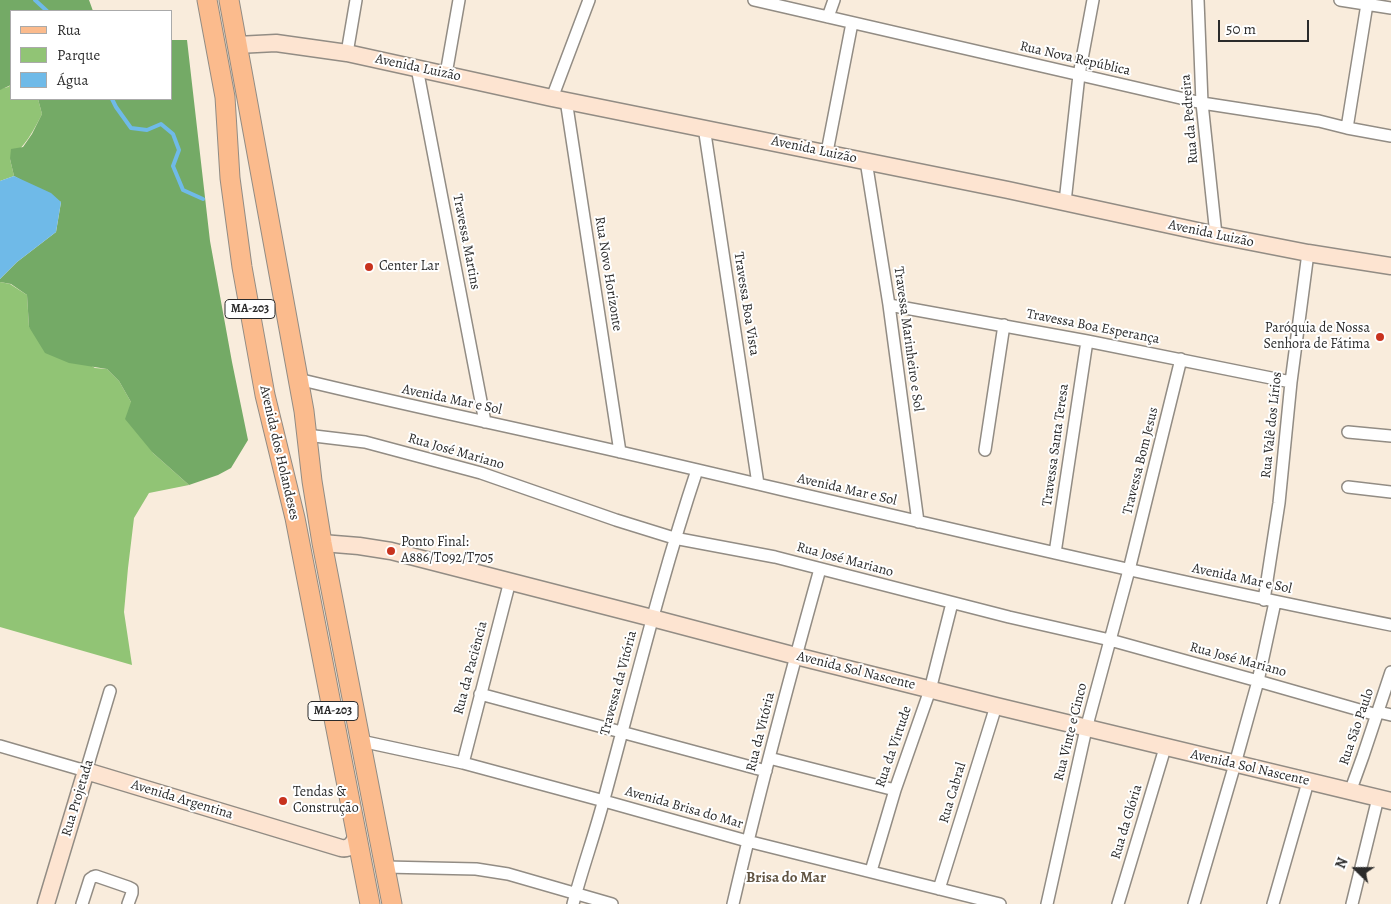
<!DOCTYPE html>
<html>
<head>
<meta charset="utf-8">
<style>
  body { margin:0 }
  #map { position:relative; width:1391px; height:904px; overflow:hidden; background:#f9ecdc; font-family:Alegreya,serif }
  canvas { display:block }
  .legend { position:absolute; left:10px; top:10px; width:162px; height:90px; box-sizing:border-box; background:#fff; border:1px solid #aaa; margin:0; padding:6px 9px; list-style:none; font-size:15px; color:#2b2b2b }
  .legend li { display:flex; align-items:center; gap:10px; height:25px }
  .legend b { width:25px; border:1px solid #aaa }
  .north { position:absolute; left:1331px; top:844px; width:50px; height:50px; -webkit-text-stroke:4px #fff; paint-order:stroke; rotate:292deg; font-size:14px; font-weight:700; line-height:20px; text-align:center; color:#2b2b2b }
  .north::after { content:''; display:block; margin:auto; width:18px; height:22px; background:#2b2b2b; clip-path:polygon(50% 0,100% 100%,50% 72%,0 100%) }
  .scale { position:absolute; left:1218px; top:20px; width:91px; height:22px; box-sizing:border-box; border:2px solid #2b2b2b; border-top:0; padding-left:6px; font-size:15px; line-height:18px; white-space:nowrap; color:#2b2b2b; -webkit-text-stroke:4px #fff; paint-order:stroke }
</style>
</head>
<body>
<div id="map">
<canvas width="1391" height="904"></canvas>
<ul class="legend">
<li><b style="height:6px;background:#fbbb8d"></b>Rua</li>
<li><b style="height:14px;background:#91c475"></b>Parque</li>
<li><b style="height:14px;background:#6fbae8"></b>Água</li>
</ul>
<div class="north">N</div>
<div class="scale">50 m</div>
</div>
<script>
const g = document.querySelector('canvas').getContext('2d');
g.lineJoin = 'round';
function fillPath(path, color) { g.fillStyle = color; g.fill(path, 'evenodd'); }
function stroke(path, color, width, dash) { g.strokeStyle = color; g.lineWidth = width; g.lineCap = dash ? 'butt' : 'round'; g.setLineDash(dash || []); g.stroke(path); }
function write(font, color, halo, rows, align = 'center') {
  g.font = font + ' Alegreya,serif'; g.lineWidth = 4; g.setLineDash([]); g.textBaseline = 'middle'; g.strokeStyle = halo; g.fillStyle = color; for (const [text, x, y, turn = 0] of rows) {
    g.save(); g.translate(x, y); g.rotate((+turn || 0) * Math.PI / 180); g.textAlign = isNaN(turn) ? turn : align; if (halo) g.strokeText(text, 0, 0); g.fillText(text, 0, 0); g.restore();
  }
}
fillPath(new Path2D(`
  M11 85V99H38L42 114C32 134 26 144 10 159L14 176 0 181V89L8 87Z
  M0 282 10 284 27 295 29 327 95 368 107 369 119 381 131 402 153 453 189 485 149 493 134 518 128 568 124 612 132 665 0 627Z`), '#91c475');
fillPath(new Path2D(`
  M0 0H89L93 11H11V85L0 90Z
  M171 40H187L210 241 232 362 248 440 231 468 218 475 189 485 153 453 125 419 131 402 119 381 107 369 69 363 45 353 29 327 27 295 11 284 0 282V279L17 262 56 232 61 202 14 176 10 159 11 149 23 147 32 134 42 114 38 99H171Z`), '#74aa66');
fillPath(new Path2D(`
  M14 176 51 193 61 202 56 232 17 262 0 279V181Z`), '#6fbae8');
stroke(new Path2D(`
  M35 0 47 11
  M112 99 116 107 131 128 147 130 161 124 173 134 179 150 173 166 183 190 203 199`), '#6fbae8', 4);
const street = new Path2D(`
  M754 0 1202 103 1319 121 1347 128 1391 136
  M1198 0 1202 103 1216 235
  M1340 0 1391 8
  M828 17 834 0
  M347 53 356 0
  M417 68 485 422
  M446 74 459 0
  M552 98 589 0
  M566 100 620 452
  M704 127 758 484
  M1347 128 1367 4
  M827 152 852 23
  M866 161 889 305 918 522
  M1065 202 1079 75 1093 0
  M889 305 1087 341 1291 382
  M298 379C417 408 536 432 655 460 900 517 1144 576 1391 625
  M1348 432 1391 436
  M306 435 365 442 481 473 616 520 674 538 775 557 1009 617 1110 640 1258 681 1377 715
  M985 450 1004 325
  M1348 487 1391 492
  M1055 553 1087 341
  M1264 600 1279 503 1291 382 1308 253
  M480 694 766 771
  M1378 712 1391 715
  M361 741 463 763 604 801 747 841 1000 904
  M0 746 86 771 110 691
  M769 758 895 790
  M463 763 510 581
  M1350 792 1363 756 1391 672
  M385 867 476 869 508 874 612 904
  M871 871 895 790 930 690 952 603
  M939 889 996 706
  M82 904 90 879 93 877 96 876 128 887 132 889V893L128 904
  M573 904C582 869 595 834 604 799 634 689 661 578 697 470
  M733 904C759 792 789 680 820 569
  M1047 904 1086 729 1129 570 1181 359
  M1118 904 1165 748
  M1194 904 1235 764 1258 681 1275 602
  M1273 904 1308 782
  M1352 904 1378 798`);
const secondary = new Path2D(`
  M237 45 276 43 347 53 552 98 1008 190 1216 235 1308 253 1391 266
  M322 543 359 546 391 551 652 618 796 656 996 706 1391 801
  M46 904 86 771 341 848C350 850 354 843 357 835`);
const primary = new Path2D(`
  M207 0 225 97 230 178 242 267 265 395 295 518 370 904
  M229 0 304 411 312 481 322 543 392 904`);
stroke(street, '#928c84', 14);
stroke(secondary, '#928c84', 19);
stroke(primary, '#928c84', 21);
stroke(street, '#fff', 11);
stroke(secondary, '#fde4d1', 16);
stroke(primary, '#fbbb8d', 19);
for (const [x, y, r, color] of [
  [369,267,5,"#c8321e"],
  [1380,337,5,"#c8321e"],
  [391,551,5,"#c8321e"],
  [283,801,5,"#c8321e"]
]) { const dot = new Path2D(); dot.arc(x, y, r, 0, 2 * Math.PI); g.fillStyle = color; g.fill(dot); stroke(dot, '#fff', 2); }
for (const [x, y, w] of [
  [250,309,50],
  [333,711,50]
]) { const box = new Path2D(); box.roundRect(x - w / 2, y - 9.5, w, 19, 4); g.fillStyle = '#fff'; g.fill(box); stroke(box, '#2b2b2b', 1); }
write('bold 12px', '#2b2b2b', null, [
  ["MA-203",250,309],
  ["MA-203",333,711]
]);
write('14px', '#2b2b2b', '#fff', [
  ["Rua Nova República",1075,59,13],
  ["Avenida Luizão",418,68,12],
  ["Rua da Pedreira",1190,119,-95],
  ["Avenida Luizão",814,150,12],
  ["Avenida Luizão",1211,234,12],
  ["Travessa Martins",466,242,79],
  ["Rua Novo Horizonte",608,274,81],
  ["Travessa Boa Vista",746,304,81],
  ["Travessa Boa Esperança",1093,327,11],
  ["Travessa Marinheiro e Sol",908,339,82],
  ["Avenida Mar e Sol",452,400,12],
  ["Rua Valê dos Lírios",1272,425,-84],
  ["Travessa Santa Teresa",1056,445,-82],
  ["Rua José Mariano",456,452,16],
  ["Avenida dos Holandeses",279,453,77],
  ["Travessa Bom Jesus",1141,461,-76],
  ["Avenida Mar e Sol",847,490,13],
  ["Rua José Mariano",845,560,15],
  ["Avenida Mar e Sol",1242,579,12],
  ["Rua José Mariano",1238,660,15],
  ["Rua da Paciência",471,668,-75],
  ["Avenida Sol Nascente",856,671,14],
  ["Travessa da Vitória",619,683,-75],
  ["Rua São Paulo",1357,727,-71],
  ["Rua da Vitória",761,732,-76],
  ["Rua Vinte e Cinco",1071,732,-76],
  ["Rua da Virtude",894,747,-71],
  ["Avenida Sol Nascente",1250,768,13],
  ["Rua Cabral",953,793,-73],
  ["Rua Projetada",78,798,-73],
  ["Avenida Argentina",182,800,17],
  ["Avenida Brisa do Mar",684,808,16],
  ["Rua da Glória",1127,822,-73]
]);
write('14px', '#2b2b2b', '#fff', [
  ["Center Lar",379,267],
  ["Paróquia de Nossa",1370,329,"right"],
  ["Senhora de Fátima",1370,345,"right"],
  ["Ponto Final:",401,543],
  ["A886/T092/T705",401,559],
  ["Tendas &",293,793],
  ["Construção",293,809]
], 'left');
write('bold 15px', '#615442', '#fff', [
  ["Brisa do Mar",786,878]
]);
</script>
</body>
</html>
